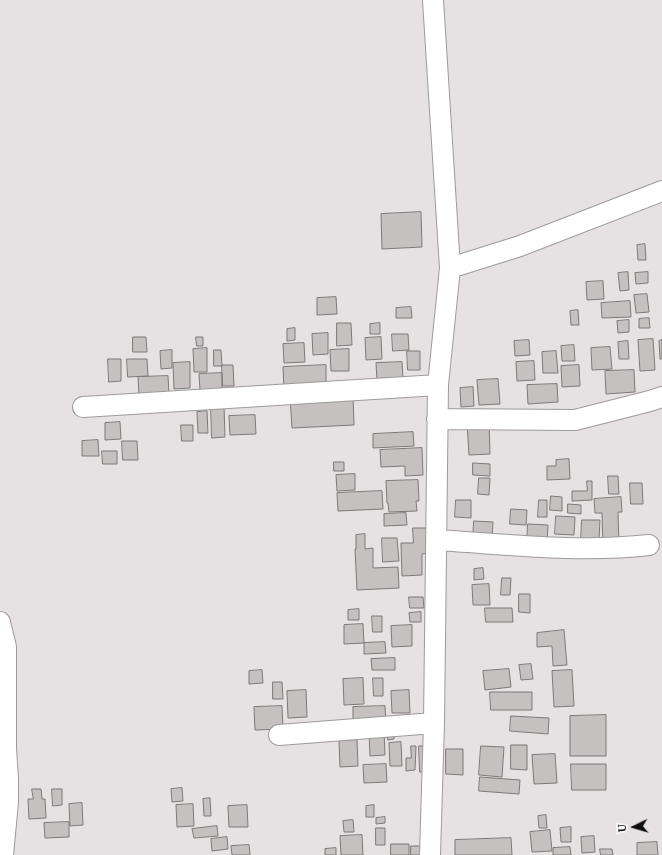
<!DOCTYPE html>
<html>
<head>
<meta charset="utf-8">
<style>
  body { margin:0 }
  #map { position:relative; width:662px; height:855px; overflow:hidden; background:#e6e2e4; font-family:"PT Serif",serif }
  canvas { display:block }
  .north { position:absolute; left:614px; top:807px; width:40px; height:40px; -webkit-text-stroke:3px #fff; paint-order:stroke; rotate:265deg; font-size:11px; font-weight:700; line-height:16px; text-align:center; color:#100f10 }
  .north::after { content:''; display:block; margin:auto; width:14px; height:18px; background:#100f10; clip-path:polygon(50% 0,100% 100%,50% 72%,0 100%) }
</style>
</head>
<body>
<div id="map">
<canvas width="662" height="855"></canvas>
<div class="north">U</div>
</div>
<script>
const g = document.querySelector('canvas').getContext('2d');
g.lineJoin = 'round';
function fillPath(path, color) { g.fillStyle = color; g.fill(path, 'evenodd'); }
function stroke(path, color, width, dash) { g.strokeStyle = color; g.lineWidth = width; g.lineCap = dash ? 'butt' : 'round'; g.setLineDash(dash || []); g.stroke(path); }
const building = new Path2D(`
  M421 212 422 247 382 249 381 214Z
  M645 244 646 260H638L637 245Z
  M628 272 629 290 620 291 618 273Z
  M648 272V283L636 284 635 273Z
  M603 281 604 299 587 300 586 282Z
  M647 294 649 312 636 313 634 295Z
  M336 297 337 314 317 315V298Z
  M630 301 631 317 602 318 601 303Z
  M411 307 412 318H396V308Z
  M578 310 579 325H571L570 311Z
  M649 318 650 328H639V319Z
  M629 320V332L618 333 617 321Z
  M337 323H351L352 345 337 346Z
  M380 323V334H370V324Z
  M295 328V340L287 341V329Z
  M328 333V354L313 355 312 334Z
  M392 334H408L409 350 393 351Z
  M133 337H146L147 352H133Z
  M196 337H203V346H197Z
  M381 337 382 359 366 360 365 338Z
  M653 339 655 370 640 371 638 340Z
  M529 340 530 355 515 356 514 341Z
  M662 340V359H660L659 341Z
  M628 341 629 359H619L618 342Z
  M304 343 305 362 284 363 283 344Z
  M574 345 575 361H562L561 346Z
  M610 347 612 369 592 370 591 348Z
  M207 348V372H194L193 349Z
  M349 349V371H331L330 350Z
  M172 350V368L161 369 160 351Z
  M214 350H221L222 366H214Z
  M407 351H420V370H408Z
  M556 351 558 373H543L542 352Z
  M108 359H121V381L109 382Z
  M127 359H147L148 376 128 377Z
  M534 361 535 380 517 381 516 362Z
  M190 362V388L174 389 173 363Z
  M402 362 403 379 377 380 376 363Z
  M222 365H233L234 386H223Z
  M326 365V388L284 390 283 367Z
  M579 365 580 386 562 387 561 366Z
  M634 370 635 392 606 394 605 371Z
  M222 373V389L200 390 199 374Z
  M168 376 169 394 139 395 138 377Z
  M498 379 500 404 479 405 477 380Z
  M557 384 558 402 528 404 527 385Z
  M473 387 474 406 461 407 460 388Z
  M353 395 354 425 292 428 290 397Z
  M211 406H224L225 437 212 438Z
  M207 411 208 433H198L197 412Z
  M255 415 256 434 230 435 229 416Z
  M489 421 490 454 469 455 467 422Z
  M120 422 121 439 105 440V423Z
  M181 425H193V441H182Z
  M413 432 414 446 373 448V434Z
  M98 440 99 456H82V441Z
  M122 441H137L138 460H123Z
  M422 448 423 475 405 476V466L381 467 380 450Z
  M102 451H117V464H103Z
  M569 459 570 479 547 480V466H556V460Z
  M334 462H344V471H334Z
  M473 463 490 464V476L473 475Z
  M355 474V490L337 491 336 475Z
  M608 476H618L619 494H609Z
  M479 478H490L489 495 478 494Z
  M418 480 419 501H416L417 511 389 512 388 503H387L386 481Z
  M587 481H592V500L572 501V491H587Z
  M630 483H642L643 504H631Z
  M382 491 383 509 338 511 337 493Z
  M551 496 562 497V511L550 510Z
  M621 497 622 512H618L619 546 603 547 602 513H595L594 499Z
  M456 500H471V518L455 517Z
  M539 500H547V517H538Z
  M568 504 581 505V514L568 513Z
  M511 509 527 510 526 525 510 524Z
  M406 513 407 525 384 526V514Z
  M556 516 575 517 574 535 555 534Z
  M582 520H600L599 540H581Z
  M474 521 493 522 492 541 473 540Z
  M528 524 548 525 547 544 527 543Z
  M413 528H428L429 553 422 554V575L402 576 401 543H413Z
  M365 534V549L373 548V568L398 567 399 588 357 590 355 549H356V535Z
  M382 538H397L399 561 383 562Z
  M483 568 484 579 474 580V569Z
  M502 578H511L510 595H501Z
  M489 584 490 605H473L472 585Z
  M519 594H530V613L519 612Z
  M409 597H423L424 608H410Z
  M485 608H512L513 622H486Z
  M359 609V620H348V610Z
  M421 612V622H410L409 613Z
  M372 616H382V632H373Z
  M363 624 364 643 344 644V625Z
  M412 625V646L392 647 391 626Z
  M564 630 567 665 553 666 552 646 537 647V633Z
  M385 642 386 653 364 654V643Z
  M395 658V670H372L371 659Z
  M531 664 533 679 521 680 519 665Z
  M509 669 511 687 485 690 483 671Z
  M262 670 263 683 249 684V671Z
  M572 670 574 706 554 707 552 671Z
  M363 678 364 704 344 705 343 679Z
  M373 678H383V696H374Z
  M273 682H282L283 699H273Z
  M306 690 307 717 288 718 287 691Z
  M409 690 410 713H392L391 691Z
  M490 692H532V710H491Z
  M282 706 283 729 255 730 254 707Z
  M385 706 386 724 353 726V707Z
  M606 715V756H570V716Z
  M511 716 549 718 548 734 510 731Z
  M384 730 385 755 370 756 369 731Z
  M387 730H394V739L388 740Z
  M357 740 358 766 340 767 339 741Z
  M401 742 402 766H390L389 743Z
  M511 745H527V770L511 769Z
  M411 746H416L415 770 406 771V758H411Z
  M419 746H427L428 771 420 772Z
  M481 746 504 747 502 777 479 775Z
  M446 749H463V775L446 774Z
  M555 754 557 783 534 784 532 755Z
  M386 764 387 782 364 783 363 765Z
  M571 764H606V790H572Z
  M480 777 520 780 519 794 479 791Z
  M182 788 183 801 172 802 171 789Z
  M32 789H41L42 799H45L46 818 29 819 28 799H33Z
  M52 789H62V805L53 806Z
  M210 798 211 816H204L203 799Z
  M82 803 83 825 70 826 69 804Z
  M193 804 194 826 177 827 176 805Z
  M247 805 248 827H229L228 806Z
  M374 805V817H366V806Z
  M546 815 547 828H539L538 816Z
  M385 817V823L376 824V818Z
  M353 820 354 832H344L343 821Z
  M69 822V837L45 838 44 823Z
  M217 826 218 836 194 838 192 829Z
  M571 827V842H561L560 828Z
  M376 828H385V845H376Z
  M550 830 552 851 532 852 530 832Z
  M362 835 363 855H341L340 836Z
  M594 836 595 852 582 853 581 837Z
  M227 837 228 849 212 851 211 839Z
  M511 838 512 855H455V840Z
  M657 842 658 855H637V843Z
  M391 844H409V855H391Z
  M249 845 250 855H232L231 846Z
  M411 846H422V855H411Z
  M570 847 571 855H553V848Z
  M336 848V855H325V849Z
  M600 849H612L613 855H601Z`);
fillPath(building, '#c5c1c1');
stroke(building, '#7d7979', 1);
const street = new Path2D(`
  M433 0 450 268
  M83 407 438 385
  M437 419 575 420 650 401 662 397
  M436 540C506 544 578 553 649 545
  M0 622 6 647V749L8 779V802L3 855
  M279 735 434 723
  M430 855 434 723 438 385 450 268 520 246 662 191`);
stroke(street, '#9d9a9c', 22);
stroke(street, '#fff', 20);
</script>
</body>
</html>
